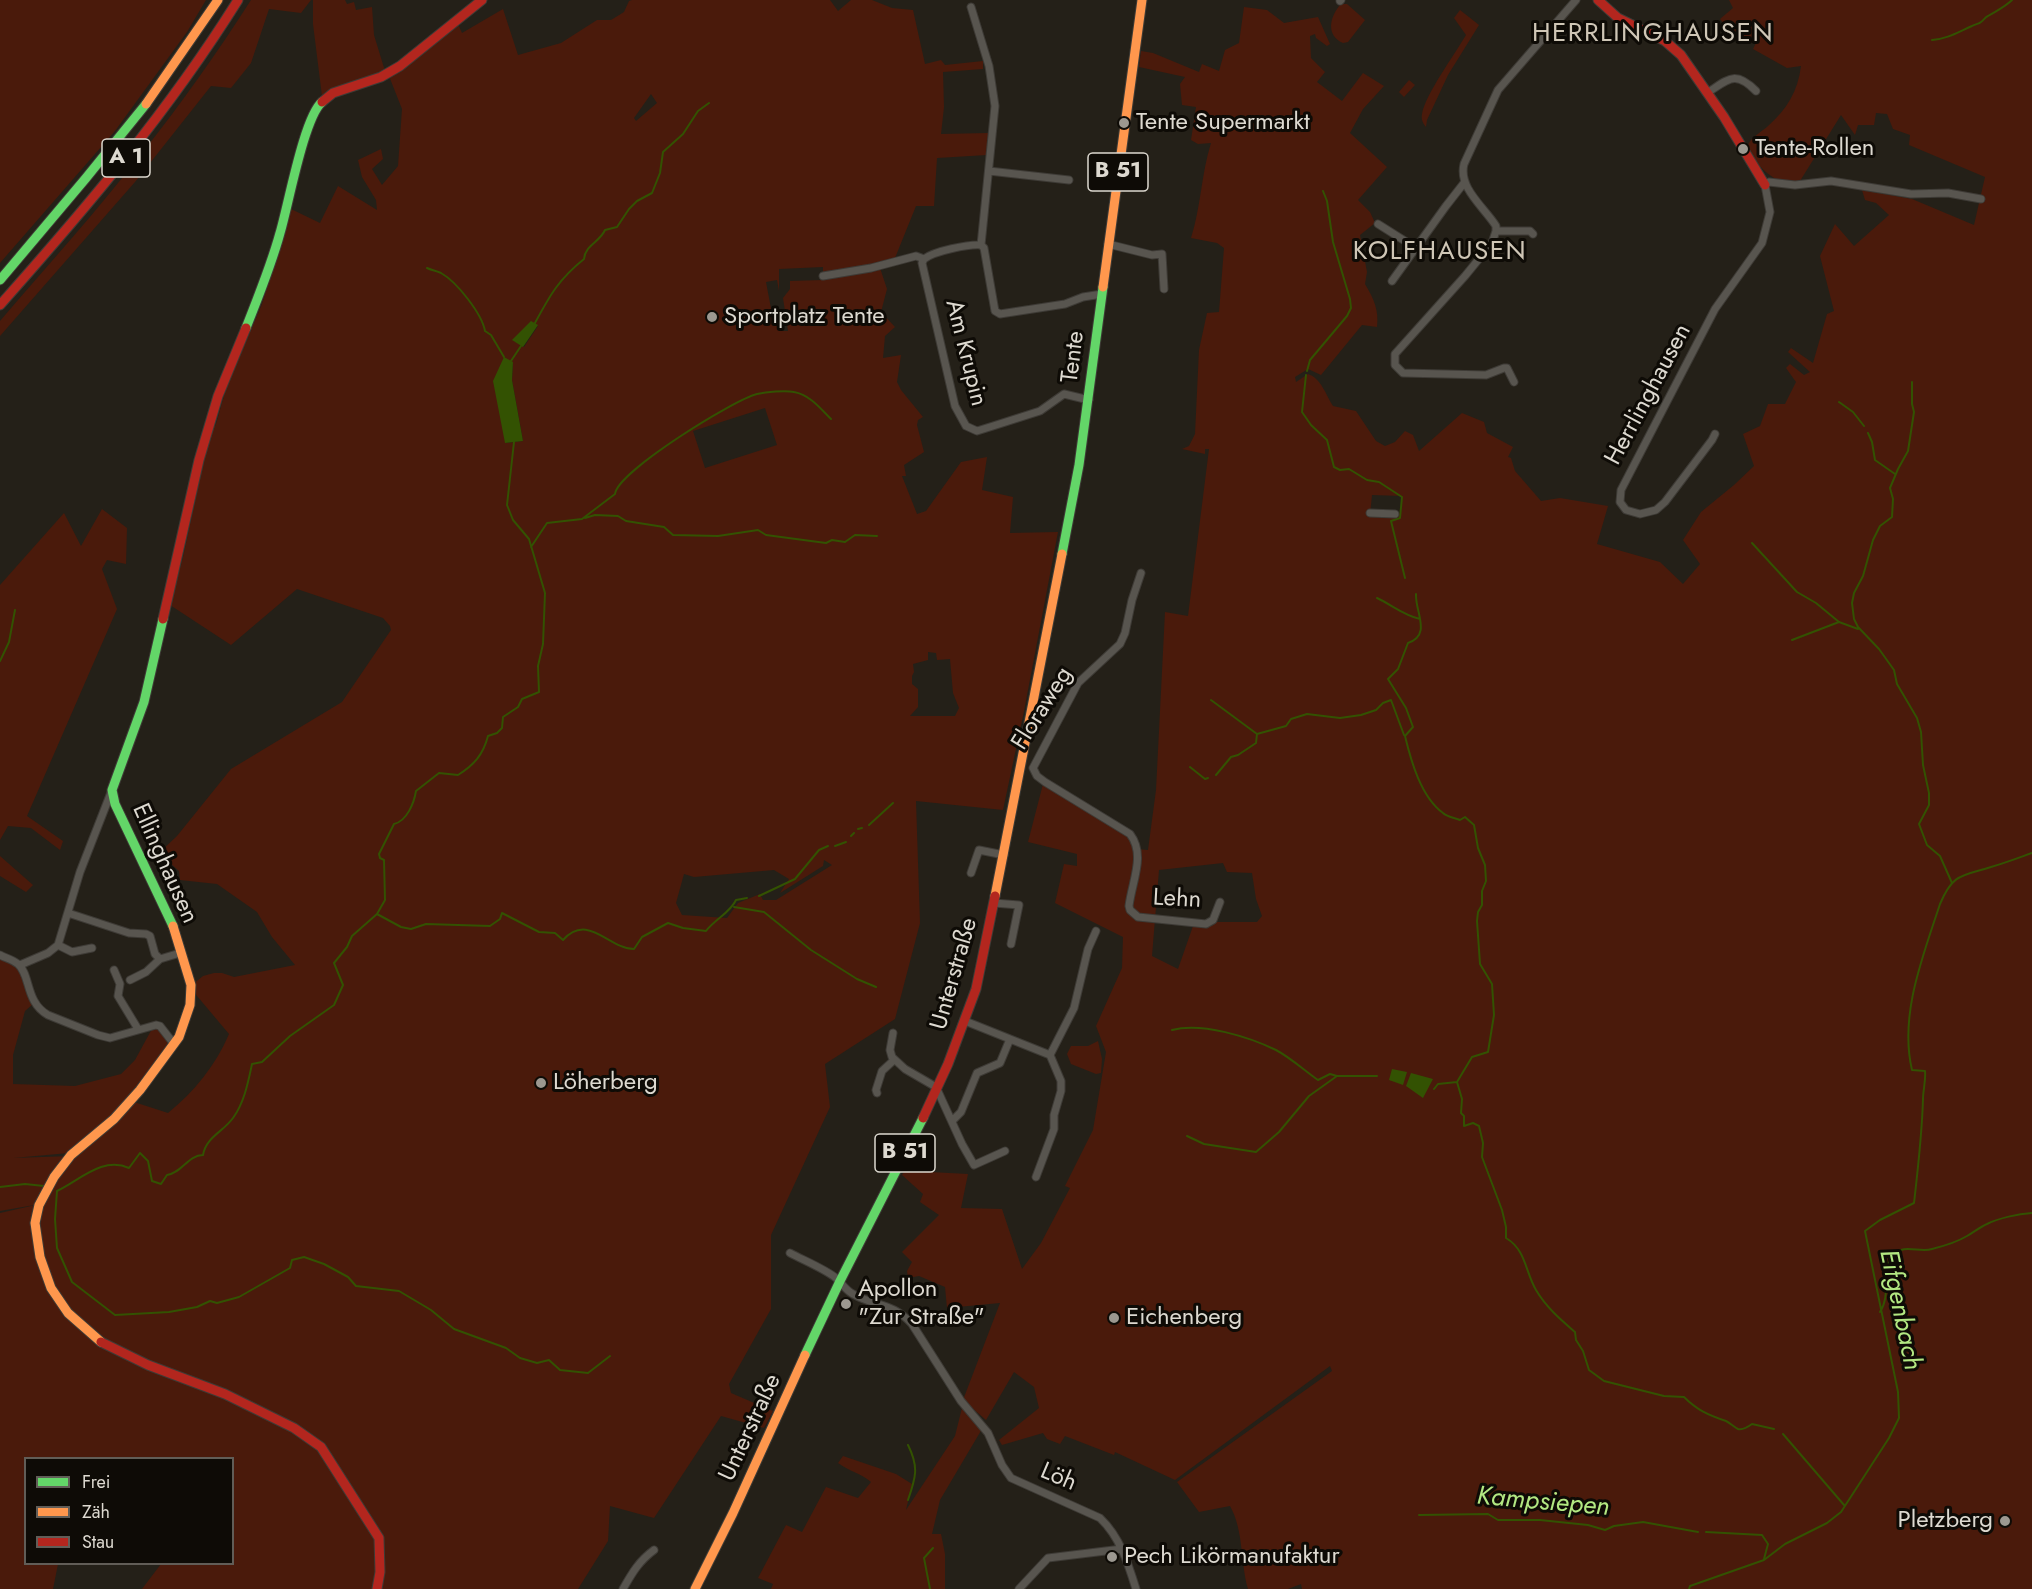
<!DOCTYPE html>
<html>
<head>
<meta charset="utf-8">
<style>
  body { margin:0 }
  #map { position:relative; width:2032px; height:1589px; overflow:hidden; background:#242018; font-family:Jost,sans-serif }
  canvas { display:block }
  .legend { position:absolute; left:24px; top:1457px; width:210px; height:108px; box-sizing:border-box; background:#0e0b06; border:2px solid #615d57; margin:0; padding:8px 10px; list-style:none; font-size:18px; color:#ddd9d0 }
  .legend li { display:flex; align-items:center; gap:12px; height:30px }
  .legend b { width:30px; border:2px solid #615d57 }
</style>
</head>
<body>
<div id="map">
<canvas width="2032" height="1589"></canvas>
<ul class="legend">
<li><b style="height:8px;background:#63d668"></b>Frei</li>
<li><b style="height:8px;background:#ff974d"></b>Zäh</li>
<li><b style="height:8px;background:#b3261e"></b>Stau</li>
</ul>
</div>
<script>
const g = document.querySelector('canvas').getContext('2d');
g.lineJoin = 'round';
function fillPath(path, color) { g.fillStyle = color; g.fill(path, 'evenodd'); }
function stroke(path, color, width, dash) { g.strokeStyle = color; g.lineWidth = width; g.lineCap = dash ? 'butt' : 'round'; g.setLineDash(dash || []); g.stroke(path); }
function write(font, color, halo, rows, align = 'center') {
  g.font = font + ' Jost,sans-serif'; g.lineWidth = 6; g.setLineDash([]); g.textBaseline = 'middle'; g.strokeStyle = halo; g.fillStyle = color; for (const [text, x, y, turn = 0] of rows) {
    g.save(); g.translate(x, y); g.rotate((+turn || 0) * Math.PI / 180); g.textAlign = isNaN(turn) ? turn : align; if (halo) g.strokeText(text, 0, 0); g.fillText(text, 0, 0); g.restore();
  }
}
fillPath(new Path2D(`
  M0 0H206L187 32 115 131 0 263Z
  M251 0H311L301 13 269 9 251 63 231 88 211 86 135 182 0 336V321C48 265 97 211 142 153 181 104 217 53 251 0Z
  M313 0H345L347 4 354 2 356 10 372 7 374 35 385 71 345 84 322 96 313 24Z
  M632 0H830L838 11 851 0H872L892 8 913 10 925 64 941 60 945 65 983 61V69L943 72 944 107 941 134 989 133 987 155 937 158 934 206H916L895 258 880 268 887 289 881 312 895 327 885 336 883 358 901 355 897 382 901 390 923 417 918 420 917 425 924 452 904 465 906 476H902L917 514 926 511 961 462 987 457 982 490 1013 497 1010 533 1058 532 1024 711 1003 810 916 801 920 923 895 1019 825 1064 830 1107 771 1235V1309L729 1384 731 1393 773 1411 764 1428 721 1416 654 1518 610 1506 608 1541 578 1589H142L161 1564H232V1458H26V1564H58L53 1589H0V1213L40 1204 0 1211V957L18 968 33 1004 25 1011 13 1055V1084L75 1086 121 1074 135 1060 153 1027 159 1028 167 1039 169 1047 129 1100 69 1153 13 1158 72 1156 134 1102 168 1113C194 1092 216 1065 229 1034L192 990V985L203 976 214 973H222L234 977 295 965 272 937 257 912 217 884 180 880 179 871 159 853 177 836 231 769 342 702 391 630 390 626 383 618 297 589 231 645 170 605 183 557 206 450 212 430 216 424 226 388 262 304 291 209 320 223 338 186 377 210 376 200 362 177 358 160 381 149 383 159 372 169 382 185 398 166 402 109 389 76 421 55 458 24 462 33 503 9 518 55 561 43 597 20H611L624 12 629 1ZM651 94 657 103 636 121 634 118ZM823 267V280L790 281V289L783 298 788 331H779L777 323 773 319 766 282 777 280 779 291V269ZM538 326 524 347 513 340ZM504 358 513 363 512 380 523 441 506 443ZM765 408 777 445 705 468 693 431ZM928 652 936 653 937 660 950 659 953 693 959 708 955 716H910L918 707V689L912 684V676L914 672 913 664 928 660ZM824 860 832 865 776 900H763L760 894 738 903 727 918 682 915 676 903 684 874 694 877 774 870 789 879 780 893 823 866Z
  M1729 0H2032V1589H1302L1301 1584 1288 1589H1248C1240 1561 1244 1531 1230 1506L1199 1512 1177 1482 1332 1371 1330 1366 1175 1480 1115 1452 1114 1455 1065 1436 1060 1444 1047 1439 1043 1433 1002 1445 999 1440 1039 1408 1034 1387 1014 1372 986 1420 963 1400 1000 1303 947 1308 945 1287 919 1276 908 1278 907 1271 912 1262 902 1252 939 1215 920 1202 923 1194 902 1175 907 1167 930 1172 968 1174 961 1208 1002 1209 1022 1269 1041 1243 1070 1188 1065 1186 1093 1130 1106 1052 1096 1026 1122 968 1123 937 1055 903 1064 864 1077 866V854L1028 842 1043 784 1127 835 1135 849 1148 850 1156 790 1165 612 1188 616 1209 449H1205V454L1182 449 1189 446 1195 434 1199 350 1207 313 1219 312 1224 248 1217 243 1191 238C1201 207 1201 175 1211 143L1198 144 1191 140 1196 107 1182 105 1180 84 1185 77 1139 67 1141 51 1153 53 1199 72 1202 64 1219 71 1225 50 1239 43 1244 7 1267 10 1284 23 1318 17 1330 44 1327 46 1316 38 1315 34 1310 36 1311 58 1325 72 1317 82 1342 101 1363 73 1384 86 1363 109 1350 133 1387 167 1358 200 1370 212 1375 223 1360 235 1367 272 1365 284C1374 299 1379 310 1377 327L1362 325 1321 375 1308 369 1295 377 1296 382 1308 374C1321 378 1326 395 1333 406L1356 411 1376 441 1385 446 1395 442 1405 431 1413 435 1419 451 1462 413 1484 422 1487 433 1513 447 1508 457 1511 458 1515 471 1541 501 1560 498 1608 506 1597 544 1660 562 1683 584 1700 564 1683 540 1701 512 1734 485 1754 466 1743 434 1760 426 1768 404H1785L1796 382 1786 368 1790 364 1804 375 1810 372 1788 352 1791 348 1813 363 1827 314 1834 311 1820 256 1835 224 1854 246 1889 215 1876 203 1865 200 1862 190 1912 199 1974 225 1985 177 1909 145 1910 135 1893 129 1887 114 1876 113 1874 125H1858L1855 135 1841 115 1800 181C1794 181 1787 182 1781 181 1771 179 1746 156 1748 145 1750 138 1763 131 1768 126 1787 109 1798 91 1801 66L1787 68 1753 49 1756 43 1737 40 1720 19 1733 8ZM1372 495 1402 496 1401 513 1370 515ZM1223 863 1227 872 1252 873 1256 899 1262 916 1257 922H1215L1212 926H1193L1178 969 1152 956 1159 870Z
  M1341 4H1347L1365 20 1348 42 1343 43C1325 35 1330 16 1341 4Z
  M1460 10 1479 25 1448 75 1427 120 1426 127C1423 123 1421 120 1422 114 1425 95 1455 54 1466 35L1454 18Z
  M1409 80 1415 85 1404 97 1399 92Z
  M102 509 127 528 126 564 107 560 102 569 117 609 27 816 63 841 60 850 31 828 8 826 0 840V585L64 513 81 546Z
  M0 856 33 885 26 892 0 876Z
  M1098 1041 1102 1059 1101 1073 1096 1074 1071 1064 1067 1054 1071 1046H1088Z
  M962 1408 982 1429 940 1500 932 1534H941L945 1554V1589H771L773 1584 758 1578 786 1525 802 1532 826 1487 858 1498 871 1482C862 1474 849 1471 838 1463L843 1456 896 1474 912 1484 906 1510 955 1436Z`), '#4a1a0b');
fillPath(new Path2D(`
  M531 321 538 325 523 347 512 340Z
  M504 357 513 362 512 380 523 441 505 443 493 381Z
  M1392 1069 1407 1072 1403 1085 1389 1080Z
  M1411 1073 1433 1079 1423 1098 1406 1086Z`), '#335202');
stroke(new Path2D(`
  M1932 40C1947 39 1958 32 1972 26 1975 24 1979 24 1981 22 1984 20 1985 17 1988 16 1996 11 2005 7 2012 0
  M427 268C431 270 437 271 441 273 457 282 482 314 485 331L491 335 504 357
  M535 323C550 295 559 279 584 259 585 245 600 242 605 230L617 227 629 209 637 201 652 193 660 173 663 152 683 134 698 111 709 103
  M511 361 521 346
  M1307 371 1310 360 1347 316 1351 308 1350 299 1333 242 1327 201 1323 191
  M1306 375 1302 412 1311 425 1327 440 1334 467 1340 470 1349 469 1367 480 1379 482 1402 497 1400 518 1391 521 1405 578
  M1912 382V404L1914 412 1908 451 1898 469 1890 488 1893 499 1892 517 1880 526 1873 540 1863 576 1854 593 1852 603 1854 619 1858 627 1879 649 1894 670 1897 684 1917 718 1921 732 1923 765 1929 793V805L1919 824 1927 845 1940 856 1952 883
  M1839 402 1853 412 1864 426
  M1868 433 1872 442 1875 460 1895 474
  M514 442 507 505 513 520 529 539 545 593 543 644 538 666 539 692 522 699 518 707 503 717 502 728 497 733 488 736C483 755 474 765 458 775L439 773 416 791C414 803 407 821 394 824L379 854 380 858 384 860 385 900 377 914 352 936 347 947 334 963 343 985 334 1005 290 1036 262 1062 252 1064C248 1083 244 1103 233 1118 223 1132 206 1137 203 1155 188 1155 182 1173 167 1175L161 1184 152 1181 148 1161 140 1153 129 1168C103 1156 80 1180 57 1191L55 1219 57 1248 72 1282 115 1315 169 1312 197 1307 210 1301 217 1303 239 1297 290 1268 292 1260 304 1257 324 1264 348 1277 356 1286 399 1291 431 1310 454 1329 506 1348 520 1358 537 1363 549 1360 560 1370 588 1373 610 1356
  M585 518 595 515 618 516 626 521 664 527 673 535 718 536 758 530 766 535 826 543 832 540 845 542 855 535 877 536
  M1752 543 1797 592 1816 603 1839 622 1858 629
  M531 547 547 523 582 519 615 494C617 472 733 400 757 394 766 392 785 390 794 392 810 395 820 408 831 419
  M1416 594C1415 612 1432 635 1408 643L1398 669 1388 679 1406 708 1413 727 1405 736C1411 761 1421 797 1443 813 1447 817 1455 818 1460 820L1465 817 1474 825 1478 848 1485 865 1486 881 1482 891V905L1478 912 1477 921 1480 964 1492 984 1494 1015 1488 1052 1472 1057 1457 1082 1462 1099 1461 1113 1464 1116V1126L1473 1123 1479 1126 1483 1143 1482 1157 1502 1210 1506 1227V1238C1526 1250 1525 1271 1536 1290 1546 1307 1560 1319 1575 1332L1576 1340 1583 1351 1589 1370 1604 1381 1664 1396 1684 1397C1697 1410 1708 1415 1726 1421 1730 1423 1734 1427 1738 1429 1743 1430 1748 1427 1752 1424L1774 1429
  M1377 598C1392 605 1403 615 1420 619
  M1792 640 1839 622
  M0 661 9 642 15 610
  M1211 700 1257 734
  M1190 767 1205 779 1208 778
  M1216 775 1231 757 1238 755 1256 743 1257 734 1286 726 1291 719 1307 714 1340 718 1361 715 1376 710 1383 703 1391 700 1404 735
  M869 825 893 803
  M858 829 862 828
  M851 836 854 833
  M835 846 846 842
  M759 896 795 879 819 850 828 846
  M734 907 764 912 811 950 857 979 876 987
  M377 914 401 927 411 929 426 924 490 926 500 919 502 913 539 932 555 933 563 940C588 912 609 949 634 949L642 937 668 923 683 928 706 931C715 919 730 913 736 900L747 898
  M1172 1030C1202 1022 1249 1037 1276 1050 1291 1058 1305 1071 1318 1080L1330 1074 1337 1076H1377
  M1434 1089 1438 1084 1457 1082
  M1187 1136 1204 1144 1256 1152 1279 1132 1309 1096 1337 1076
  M0 1187 25 1184 44 1186
  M1880 1312C1892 1294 1880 1269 1893 1255 1904 1243 1919 1253 1932 1249 1944 1246 1957 1242 1967 1236 1974 1232 1980 1227 1987 1224 1999 1218 2018 1214 2032 1213
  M1783 1434 1844 1505
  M908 1500C916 1477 919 1467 908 1445
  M1419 1515 1488 1514 1498 1520H1540L1588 1525 1605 1530 1614 1526 1643 1522 1698 1532
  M1706 1532 1762 1535 1768 1544 1764 1559
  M930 1589 924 1558 933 1548
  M1689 1589 1690 1586 1764 1560 1785 1544 1827 1523 1841 1512 1889 1438 1899 1418 1898 1392 1865 1231 1880 1220 1914 1203C1918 1168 1922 1135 1923 1099 1923 1090 1926 1081 1925 1071L1912 1070C1899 1015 1923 956 1940 904 1953 873 1962 876 1991 867 2005 863 2018 858 2032 853`), '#335202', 2);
const street = new Path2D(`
  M1340 1 1341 0
  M971 7 989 66 995 106 981 245
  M1707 93C1729 79 1735 70 1756 91
  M989 171 1069 180
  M1378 224 1416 248
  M1496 231H1530L1533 234
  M1108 244 1152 255 1162 254 1164 289
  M924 259 922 263 955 406 966 426 977 431 993 426 1040 411 1064 394 1089 400
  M924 259C934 251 969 244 981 245L984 248 995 311 1000 314 1065 304 1083 297 1102 294
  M823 276 871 268 916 256 924 259
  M1392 281 1446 206 1464 183
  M1514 382 1507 368H1504L1486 375 1403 373 1395 365V354L1465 276 1492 243 1496 231V226C1484 207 1458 188 1464 164L1498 90 1576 0
  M1715 434 1712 440 1665 502 1656 510 1640 514 1626 510 1620 502 1621 490 1715 309 1762 243 1770 212 1765 185 1769 182 1795 185 1831 181 1911 194 1948 193 1981 199
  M1370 513 1395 514
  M1033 768 1037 776 1045 782 1130 834C1146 855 1132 881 1129 906L1130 910 1138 917 1206 924 1213 920 1220 902
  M1033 768 1078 683 1120 644 1125 633 1132 600 1141 573
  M971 873 979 850 1004 855
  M994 903 1019 905 1011 944
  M68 913 129 933 146 934 150 936 155 954 160 959
  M58 945 72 952 92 948
  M0 955C6 958 13 960 18 964 31 975 25 1002 48 1015L98 1035 110 1038 156 1025 160 1026 174 1044
  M20 965 48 953 58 945 80 872 112 790
  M114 970 120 984 118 996 138 1029
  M130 980 146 972 160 959 180 953
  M965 1021 1050 1055
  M893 1033 890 1050 892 1057 905 1069 936 1087 962 1144 974 1165 1005 1151
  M1050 1055 1074 1008 1088 949 1096 931
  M877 1093 876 1090 882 1071 894 1060
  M952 1121 961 1112 977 1073 1000 1063 1010 1039
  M1036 1177 1054 1129V1115L1061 1091V1081L1050 1055
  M790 1253C803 1260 825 1269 836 1278 842 1283 845 1290 853 1294 876 1307 892 1302 912 1324L961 1401 988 1433 1002 1465 1011 1478 1100 1518C1120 1537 1128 1563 1136 1589
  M623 1589C632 1573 639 1561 654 1550
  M1019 1589 1048 1558 1122 1549`);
const fast = new Path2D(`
  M0 280 86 178 146 104
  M246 328C258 297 271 266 280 233 288 207 304 117 322 102
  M1062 554 1079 465 1103 287
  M163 619 144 702 112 790 115 804 173 926
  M805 1355 840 1281 923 1118`);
const slow = new Path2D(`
  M146 104 218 0
  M1103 287 1142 0
  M995 896 1062 554
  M101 1342 68 1313 51 1288 40 1257 35 1223 39 1205 54 1177 71 1155 114 1119 140 1090 179 1037 190 1005 191 985 173 926
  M695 1589 733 1513 805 1355`);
const jam = new Path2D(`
  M1598 0 1618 18 1665 41 1681 55 1724 117 1765 185
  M322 102 333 93 381 77 400 66 482 0
  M0 305C87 207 168 112 238 0
  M163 619 199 460 218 396 246 328
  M923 1118 948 1064 976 989 995 896
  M101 1342 148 1365 225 1394 294 1428 321 1447 379 1538 380 1572 377 1589`);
stroke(street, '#3e3b36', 9);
stroke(fast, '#3e3b36', 11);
stroke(slow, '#3e3b36', 11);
stroke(jam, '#3e3b36', 11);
stroke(street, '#58554f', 7);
stroke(fast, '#63d668', 9);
stroke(slow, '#ff974d', 9);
stroke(jam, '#b3261e', 9);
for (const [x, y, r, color] of [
  [1124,123,6,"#9c9890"],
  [1743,149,6,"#9c9890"],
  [712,317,6,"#9c9890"],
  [541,1083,6,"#9c9890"],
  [846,1304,6,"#9c9890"],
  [1114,1318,6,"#9c9890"],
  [2005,1521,6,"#9c9890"],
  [1112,1557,6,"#9c9890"]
]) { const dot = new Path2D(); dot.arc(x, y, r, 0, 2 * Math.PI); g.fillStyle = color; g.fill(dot); stroke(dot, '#0e0b06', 2); }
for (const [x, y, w] of [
  [126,158,48],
  [1118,172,60],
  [905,1153,60]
]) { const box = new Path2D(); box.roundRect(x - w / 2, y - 19, w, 38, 4.5); g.fillStyle = '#0e0b06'; g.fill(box); stroke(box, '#ddd9d0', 1.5); }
write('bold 22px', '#ddd9d0', null, [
  ["A 1",126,158],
  ["B 51",1118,172],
  ["B 51",905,1153]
]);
write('24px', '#ddd9d0', '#0e0b06', [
  ["Tente Supermarkt",1136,123],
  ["Tente-Rollen",1755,149],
  ["Sportplatz Tente",724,317],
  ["Löherberg",553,1083],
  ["Apollon",858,1290],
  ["\"Zur Straße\"",858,1318],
  ["Eichenberg",1126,1318],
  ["Pletzberg",1993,1521,"right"],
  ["Pech Likörmanufaktur",1124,1557]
], 'left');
write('24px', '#ddd9d0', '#0e0b06', [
  ["Am Krupin",965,353,76],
  ["Tente",1074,357,-83],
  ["Herrlinghausen",1649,395,-62],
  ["Floraweg",1043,709,-58],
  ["Ellinghausen",164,864,66],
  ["Lehn",1177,900,3],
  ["Unterstraße",955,974,-74],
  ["Unterstraße",751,1428,-65],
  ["Löh",1058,1478,23]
]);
g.letterSpacing = '1.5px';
write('26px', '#cfc6b6', '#0e0b06', [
  ["HERRLINGHAUSEN",1653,35],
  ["KOLFHAUSEN",1440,253]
]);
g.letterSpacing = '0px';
write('italic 26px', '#b3e882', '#0e0b06', [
  ["Eifgenbach",1899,1310,78],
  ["Kampsiepen",1543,1503,5]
]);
</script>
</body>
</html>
